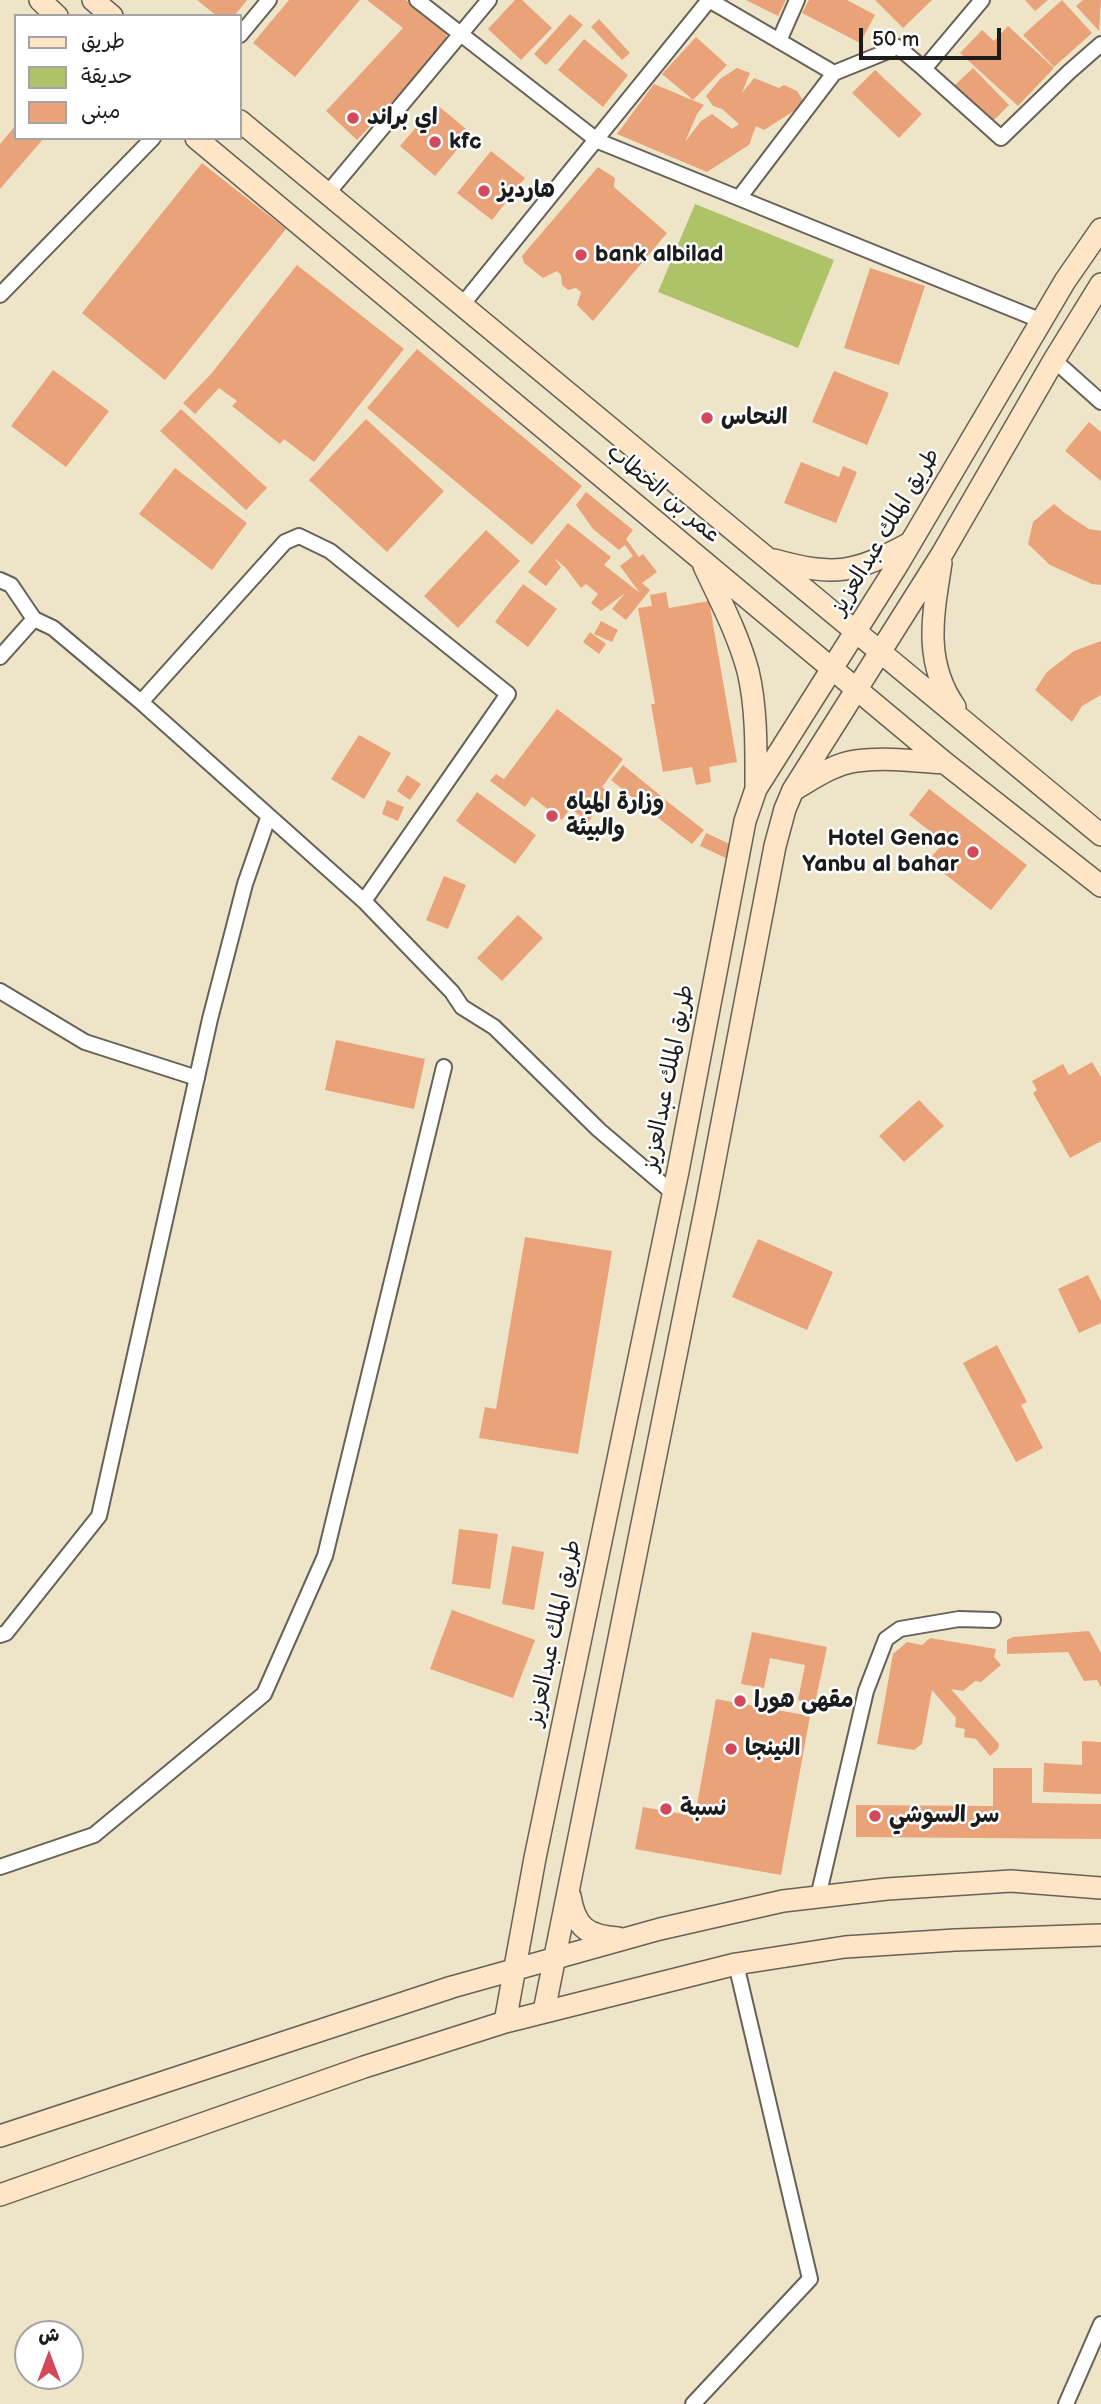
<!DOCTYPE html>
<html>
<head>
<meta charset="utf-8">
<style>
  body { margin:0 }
  #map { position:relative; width:1101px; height:2404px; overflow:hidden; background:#eee5c8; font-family:"Balsamiq Sans","Playpen Sans Arabic",sans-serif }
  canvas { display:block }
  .legend { position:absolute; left:14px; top:14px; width:228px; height:126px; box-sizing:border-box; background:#fff; border:2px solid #a4a4a4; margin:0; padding:9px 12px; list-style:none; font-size:21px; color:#1c1c1c }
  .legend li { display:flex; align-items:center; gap:14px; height:35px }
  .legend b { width:35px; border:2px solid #a4a4a4 }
  .north { position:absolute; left:14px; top:2320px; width:70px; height:70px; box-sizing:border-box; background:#fff; border:2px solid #a4a4a4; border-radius:50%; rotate:0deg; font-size:19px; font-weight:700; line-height:28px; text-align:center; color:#1c1c1c }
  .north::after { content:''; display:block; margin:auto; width:24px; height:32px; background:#d1495b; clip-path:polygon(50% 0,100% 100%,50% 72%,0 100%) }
  .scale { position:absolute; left:859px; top:28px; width:142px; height:32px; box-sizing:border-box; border:4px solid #1c1c1c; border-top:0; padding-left:9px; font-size:21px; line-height:24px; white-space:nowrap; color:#1c1c1c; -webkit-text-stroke:5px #fff; paint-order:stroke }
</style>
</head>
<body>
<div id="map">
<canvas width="1101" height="2404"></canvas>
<ul class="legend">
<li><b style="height:9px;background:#fde5c5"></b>طريق</li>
<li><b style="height:19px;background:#aec368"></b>حديقة</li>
<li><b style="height:19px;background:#eaa279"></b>مبنى</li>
</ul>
<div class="north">ش</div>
<div class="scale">50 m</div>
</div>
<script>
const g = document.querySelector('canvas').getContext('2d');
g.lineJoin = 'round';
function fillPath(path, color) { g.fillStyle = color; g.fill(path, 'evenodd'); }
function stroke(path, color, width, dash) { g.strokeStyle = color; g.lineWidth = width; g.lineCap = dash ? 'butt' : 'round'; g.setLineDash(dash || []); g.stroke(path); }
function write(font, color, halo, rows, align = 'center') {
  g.font = font + ' "Balsamiq Sans","Playpen Sans Arabic",sans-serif'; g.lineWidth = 5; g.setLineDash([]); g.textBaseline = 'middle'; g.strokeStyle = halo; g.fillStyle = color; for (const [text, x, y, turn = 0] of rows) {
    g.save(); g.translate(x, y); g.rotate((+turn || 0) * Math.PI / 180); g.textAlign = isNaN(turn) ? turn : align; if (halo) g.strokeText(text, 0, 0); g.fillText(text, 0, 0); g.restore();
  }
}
fillPath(new Path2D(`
  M695 204 834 260 798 348 658 292Z`), '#aec368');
fillPath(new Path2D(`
  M197 0H247L234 16H217Z
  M289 0H360L295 77 253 43Z
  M367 0H406L448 33 446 36 450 40 357 140 326 111 403 28Z
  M515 0H522L552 28 521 60 488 29Z
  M746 0H786L778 16Z
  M809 0H847L875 15 860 43 802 13Z
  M875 0H932L903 28Z
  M1025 0H1048L1035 11Z
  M1062 0 1092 33 1054 67 1023 35Z
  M1083 0H1101L1099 31 1076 6Z
  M570 14 583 25 546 65 534 54Z
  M599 19 630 53 622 60 591 27Z
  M1008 26 1054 68 1018 106 960 53 982 30 994 41Z
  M696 37 727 65 693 100 662 74Z
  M584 39 628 75 603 107 558 70Z
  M737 68 750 73 742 93 754 78 779 88 784 85 797 91 805 104 764 130 756 126 749 145 707 172 617 134 654 84 704 105 697 114 685 142 701 121 712 114 732 129 739 124 722 109 713 106 706 96 720 79Z
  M973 68 1009 105 991 123 955 85Z
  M875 70 922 114 899 138 852 93Z
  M436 104 471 133 435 176 400 146Z
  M16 125V138H44L0 189V144Z
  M491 151 525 178 492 220 457 193Z
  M202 163 286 229 165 380 82 313Z
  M598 167 615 178 614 187 667 233 593 321 577 305 581 292 576 288 568 290 562 285 561 275 557 271 543 278 524 263 522 256Z
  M297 265 404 349 314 462 284 439 280 444 232 406 237 401 219 388 195 414 183 403 211 374Z
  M870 268 925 286 899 365 844 348Z
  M417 349 582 486 532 545 367 408Z
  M53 370 109 411 66 467 11 426Z
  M834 371 889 393 867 445 812 422Z
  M181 409 267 488 246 510 160 431Z
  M366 419 444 491 387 552 309 480Z
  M1089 422 1101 432V481L1065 451Z
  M801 462 839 477 843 466 857 472 836 523 784 503Z
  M175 468 247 523 212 570 139 514Z
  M586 492 633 530 626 539 639 557 643 554 657 572 642 583 650 590 626 620 612 609 625 593 601 611 591 603 598 594 586 584 581 588 565 567 554 558 561 567 546 586 528 572 568 523 611 557 604 565 640 593 620 566 633 556 625 545 619 550 593 529 576 505Z
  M1054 504 1066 514 1089 529 1101 531V585L1092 584 1050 565 1028 544 1033 522Z
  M486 530 520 561 458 628 424 596Z
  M523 584 557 609 528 647 495 622Z
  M666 592 669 608 709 601 737 762 709 767 711 782 696 785 692 767 663 772 651 704H655L638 608 652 606 650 595Z
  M601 621 618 630 612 642 594 634Z
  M590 632 606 644 599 654 583 642Z
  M1101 641V695L1082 706 1072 722 1035 690 1047 672 1074 651Z
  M557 709 623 759 602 787 610 793 588 822 570 808 562 820 532 797 525 807 490 781 496 774 504 779Z
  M359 735 391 753 364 799 331 779Z
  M623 765 661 796 649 811 611 780Z
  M407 775 421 784 410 800 397 791Z
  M929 789 1027 865 991 910 928 861 944 842 909 815Z
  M477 792 536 835 515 864 456 821Z
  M664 799 704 830 692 844 653 814Z
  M387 800 404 807 398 821 382 814Z
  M706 833 734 846 728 859 700 846Z
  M444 876 466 885 448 929 426 920Z
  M518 915 543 938 502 981 477 958Z
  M336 1040 425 1059 414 1109 325 1090Z
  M1092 1062 1101 1077V1141L1070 1158 1033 1093 1037 1090 1032 1081 1063 1064 1069 1075Z
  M919 1100 944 1126 904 1162 879 1136Z
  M525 1237 612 1251 578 1454 479 1438 485 1407 496 1409Z
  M758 1239 833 1272 807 1330 732 1297Z
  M1088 1275 1101 1301V1323L1079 1333 1058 1289Z
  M997 1345 1027 1402 1021 1405 1043 1448 1016 1462 963 1363Z
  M459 1529 498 1534 490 1589 452 1584Z
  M512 1546 544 1552 534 1610 502 1604Z
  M452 1610 535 1640 513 1698 430 1669Z
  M1089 1631 1101 1653V1688L1097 1680 1084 1681 1068 1652 1007 1654V1640L1013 1637Z
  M752 1632 827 1647 815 1703 798 1700 805 1665 770 1658 764 1688 741 1684Z
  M930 1638 996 1649 994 1657 1001 1665 981 1682 975 1681 963 1691 951 1689 999 1744 998 1749 990 1756 976 1739 964 1737 965 1729 955 1727 956 1718 932 1690 922 1744 914 1750 877 1744 893 1654 907 1642 922 1645Z
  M716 1699 810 1716 781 1875 635 1849 643 1807 695 1816Z
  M1082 1741 1101 1742V1794L1043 1792 1044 1763 1082 1765Z
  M993 1768H1032V1803L1101 1804V1839L856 1837V1805L993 1806Z`), '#eaa279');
const street = new Path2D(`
  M417 0 598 141 1042 321
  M709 0 834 73
  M982 0 924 69 1001 138 1069 72 1101 44
  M240 35 269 0
  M779 41 797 0
  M327 194 489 0
  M739 198 834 73 898 47 924 69
  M0 295 153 138
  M462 305 709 0
  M1054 360 1101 402
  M0 580 11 585 34 619 53 628 141 702 364 901 452 992 462 1007 494 1027 599 1130 673 1193
  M0 657 34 619
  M141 702 285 542 299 536 330 551 508 694 364 901
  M0 991 85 1042 197 1078
  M0 1635 6 1633 99 1516 210 1019 245 884 268 818
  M0 1867 94 1835 264 1694 325 1556 444 1067
  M818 1897 866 1691 886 1639 900 1629 959 1619 993 1620
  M693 2404 810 2279 736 1964
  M1066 2404 1101 2324`);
const secondary = new Path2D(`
  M40 0 57 16
  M93 0 112 16
  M240 121 1101 835
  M196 138 945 763 1101 886
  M774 560C836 577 854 573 910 543
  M941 563C933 615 923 661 955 707
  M704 566C720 600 738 634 748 671 757 709 756 750 756 789
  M795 789C814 778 834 764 856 761 885 757 916 761 945 763
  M570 1896C575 1927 587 1936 618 1938
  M544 2011 706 1206 775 846 785 809 793 790 942 554 1054 360 1101 284
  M505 2022 535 1858 678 1171 745 821 756 789 898 564 1065 281 1101 229
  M0 2136 452 1987 660 1929 783 1901 887 1889 1011 1881 1101 1888
  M0 2195 364 2067 505 2022 736 1964 845 1947 955 1940 1101 1935`);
stroke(street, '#666258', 18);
stroke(secondary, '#666258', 24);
stroke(street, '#fff', 14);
stroke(secondary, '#fde5c5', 21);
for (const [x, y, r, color] of [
  [353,118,7,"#d1495b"],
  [435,142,7,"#d1495b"],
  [484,191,7,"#d1495b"],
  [581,255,7,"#d1495b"],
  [707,418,7,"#d1495b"],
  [552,816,7,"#d1495b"],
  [973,852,7,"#d1495b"],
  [740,1701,7,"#d1495b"],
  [731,1749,7,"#d1495b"],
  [666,1809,7,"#d1495b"],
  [875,1816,7,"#d1495b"]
]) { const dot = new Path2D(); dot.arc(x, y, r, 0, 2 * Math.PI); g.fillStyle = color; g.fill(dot); stroke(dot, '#fff', 2.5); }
write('bold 23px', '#1c1c1c', '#fff', [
  ["اي براند",367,118],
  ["kfc",449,142],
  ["هارديز",498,191],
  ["bank albilad",595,255],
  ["النحاس",721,418],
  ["وزارة المياه",566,803],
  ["والبيئة",566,829],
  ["Hotel Genac",959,839,"right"],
  ["Yanbu al bahar",959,865,"right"],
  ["مقهى هورا",754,1701],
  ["النينجا",745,1749],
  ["نسبة",680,1809],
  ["سر السوشي",889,1816]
], 'left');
write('23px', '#1c1c1c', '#fff', [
  ["عمر بن الخطاب",663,494,40],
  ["طريق الملك عبدالعزيز",886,532,-59],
  ["طريق الملك عبدالعزيز",669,1078,-79],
  ["طريق الملك عبدالعزيز",555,1633,-78]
]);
</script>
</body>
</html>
